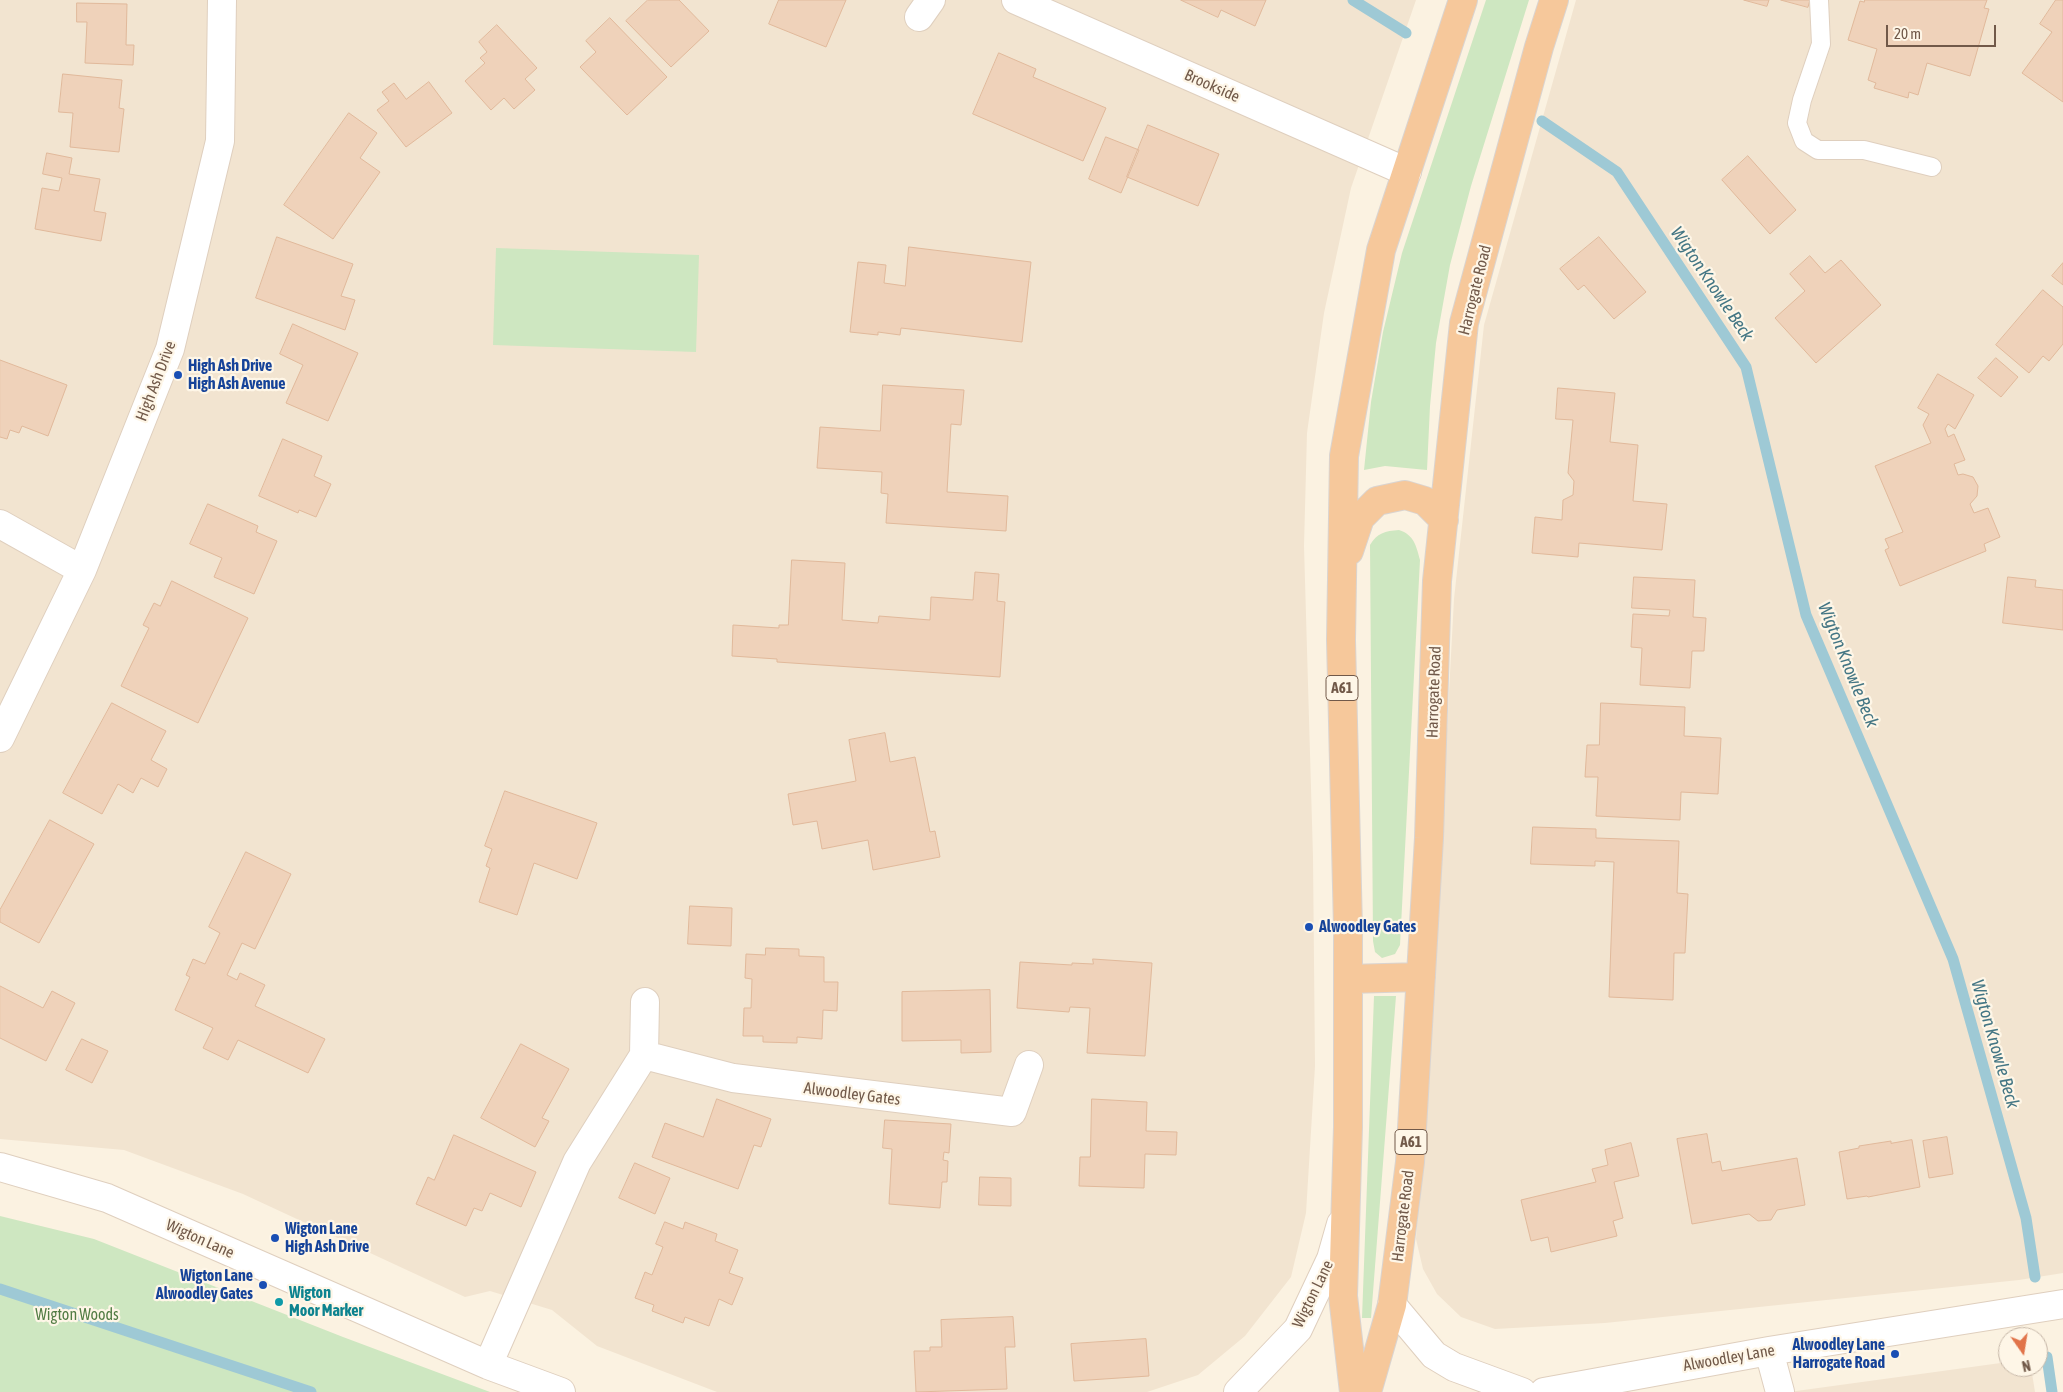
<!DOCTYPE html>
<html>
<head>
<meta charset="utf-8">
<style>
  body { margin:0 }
  #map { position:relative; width:2063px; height:1392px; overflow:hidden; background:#fbf2e1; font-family:"Asap Condensed",sans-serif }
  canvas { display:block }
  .north { position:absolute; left:1998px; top:1327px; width:50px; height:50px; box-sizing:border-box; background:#fef6e7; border:1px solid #c6b7a8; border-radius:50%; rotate:167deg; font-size:14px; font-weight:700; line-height:20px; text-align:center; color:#715949 }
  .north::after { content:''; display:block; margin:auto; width:18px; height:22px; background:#e1744a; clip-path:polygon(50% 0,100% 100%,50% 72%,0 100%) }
  .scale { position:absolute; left:1886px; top:25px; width:110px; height:22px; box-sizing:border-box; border:2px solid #715949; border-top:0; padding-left:6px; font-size:15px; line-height:18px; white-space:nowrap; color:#715949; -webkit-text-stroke:4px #fef6e7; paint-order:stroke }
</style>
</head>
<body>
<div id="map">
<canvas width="2063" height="1392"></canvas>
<div class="north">N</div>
<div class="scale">20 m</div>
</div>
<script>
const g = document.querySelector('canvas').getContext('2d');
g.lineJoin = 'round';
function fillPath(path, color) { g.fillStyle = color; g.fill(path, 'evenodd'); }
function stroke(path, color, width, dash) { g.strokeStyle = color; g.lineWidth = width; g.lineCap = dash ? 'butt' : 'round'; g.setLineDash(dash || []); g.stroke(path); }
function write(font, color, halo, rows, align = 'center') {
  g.font = font + ' "Asap Condensed",sans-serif'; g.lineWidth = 4.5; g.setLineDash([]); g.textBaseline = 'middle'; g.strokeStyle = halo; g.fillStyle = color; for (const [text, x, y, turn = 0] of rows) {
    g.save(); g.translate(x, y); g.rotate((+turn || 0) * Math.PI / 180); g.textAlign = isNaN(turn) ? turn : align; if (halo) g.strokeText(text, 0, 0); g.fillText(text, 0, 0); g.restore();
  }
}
fillPath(new Path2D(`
  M0 0H1416L1351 188 1324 313 1307 433 1304 546 1313 857 1315 1066 1306 1213 1291 1277 1245 1336 1198 1375 1147 1392H717L597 1346 552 1310 490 1291 465 1297 243 1194 124 1150 0 1139Z
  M1576 0H2063V1273L2019 1280 1605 1323 1495 1329 1461 1317 1437 1294 1423 1269 1416 1239 1430 1047 1454 599 1484 325Z
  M2008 1362V1367H2031L2035 1392H1789Z`), '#f2e4d0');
fillPath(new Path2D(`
  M1486 0H1529L1471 186 1450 265 1436 343 1430 406 1427 470 1385 466 1364 470 1371 402 1383 332 1402 253Z
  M496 248 699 255 696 352 493 345Z
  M1399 530C1414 535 1416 545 1420 560L1400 945 1395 954 1382 958 1375 952 1373 941 1370 545C1377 533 1385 531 1399 530Z
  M1374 996H1396L1371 1318H1362Z
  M0 1216 94 1239 343 1337 490 1392H0Z`), '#cee7c1');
stroke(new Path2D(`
  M1353 0 1406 33
  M1542 121 1617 172 1746 367 1806 615 1953 959 2026 1218 2035 1277
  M0 1289 311 1392
  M2047 1357 2052 1392`), '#9ec9d5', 11);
const building = new Path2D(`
  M648 0H679L709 31 671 67 626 21Z
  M779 0H846L826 47 769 24Z
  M1181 0H1266L1255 26 1221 10 1218 17Z
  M1744 0H1769L1767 6Z
  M1781 0H1810L1808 7Z
  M1865 0H1987L1984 8 1989 9 1970 76 1927 63 1918 95 1909 92 1908 98 1874 88 1876 83 1868 80 1877 49 1848 40 1860 1 1864 2Z
  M2056 0H2063V102L2022 73 2052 32 2040 24Z
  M77 3 127 4 126 45H134L133 65 85 63 87 22H77Z
  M610 18 667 77 627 115 580 67 596 52 586 41Z
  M497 25 537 68 525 79 535 90 514 109 504 98 491 110 465 81 485 63 480 58 487 52 479 42Z
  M999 53 1036 69 1033 77 1106 108 1083 161 973 114Z
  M63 74 122 80 119 108 124 109 119 152 70 147 73 113 59 112Z
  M429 82 452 113 406 147 377 110 389 101 382 92 394 83 406 99Z
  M349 113 377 133 360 158 380 172 333 239 284 205Z
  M1148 125 1219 154 1198 206 1127 177Z
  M1106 137 1139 150 1121 193 1089 179Z
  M47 153 72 158 69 174 100 179 94 211 106 213 101 241 35 229 42 188 59 191 62 178 43 174Z
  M1748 156 1796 210 1770 234 1722 180Z
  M277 237 353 264 341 296 355 300 345 330 256 298Z
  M1599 237 1646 292 1614 319 1584 285 1578 290 1560 269Z
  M909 247 1031 262 1022 342 901 328 900 335 878 332V335L850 332 858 262 886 265 884 283 905 286Z
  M1810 256 1825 273 1841 260 1881 305 1816 363 1775 318 1805 291 1790 274Z
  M2063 263V285L2052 276Z
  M2043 290 2063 307V344L2049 361 2043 356 2029 373 1996 345Z
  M293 324 358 353 328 421 286 403 303 365 280 354Z
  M1996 358 2018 377 2001 397 1978 378Z
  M0 360 67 385 48 436 22 426 19 433 10 430 7 439 0 437Z
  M1938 374 1974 395 1955 429 1948 424 1945 429 1948 437 1954 434 1965 460 1954 464 1958 475 1963 474 1973 477 1978 486 1977 496 1970 504 1974 513 1988 508 2000 537 1984 544 1986 551 1900 586 1885 550 1889 548 1885 539 1903 532 1875 466 1931 443 1923 425 1929 414 1918 408Z
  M883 385 964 390 961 425 951 424 947 492 1008 496 1006 531 886 523 888 494 881 493 882 472 817 468 820 427 880 431Z
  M1558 388 1615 393 1610 442 1638 445 1633 501 1667 504 1662 550 1579 543 1578 557 1532 553 1535 517 1562 520 1563 500 1573 495 1574 481 1568 473 1573 420 1556 419Z
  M283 439 322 456 314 476 331 484 316 517 299 510 298 513 259 496Z
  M208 504 258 526 256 532 277 541 254 594 214 577 222 558 190 544Z
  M792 560 845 563 842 620 878 623 879 616 930 620 931 597 973 600 975 572 999 574 997 601 1005 602 1000 677 777 662V659L732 656 733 625 779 628V625H788Z
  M1634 577 1695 580 1693 617 1706 618 1704 651H1692L1690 688 1640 685 1642 648 1631 647 1633 614 1669 616 1670 610 1632 608Z
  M2008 577 2036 580 2035 587 2063 590V630L2003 623Z
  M172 581 248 618 198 723 121 686 149 628 143 625 154 603 160 606Z
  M112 703 166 731 151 760 167 769 158 787 141 778 133 793 118 784 102 814 63 793Z
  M1601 703 1685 707 1684 736 1721 738 1718 794 1681 792 1680 820 1596 816 1598 777H1585L1587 745H1599Z
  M885 733 890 762 915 757 930 832 935 831 940 857 873 870 868 840 822 849 817 821 793 825 788 794 856 781 849 740Z
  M505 791 597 823 577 879 534 863 517 915 479 902 490 868 486 866 492 849 485 846Z
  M50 820 94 844 39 943 0 922V910Z
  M1533 827 1596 829V838L1679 841 1677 893 1688 894 1685 953H1674L1673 1000 1609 997 1614 862 1595 861V866L1531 864Z
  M246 852 291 874 255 949 242 943 227 975 237 980 240 973 265 985 255 1006 325 1039 308 1073 238 1040 228 1060 203 1048 213 1028 175 1010 190 977 186 975 193 959 205 964 220 933 209 927Z
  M690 906 732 908 731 946 688 944Z
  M766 948 799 949V956L824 957V982H838L837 1011 823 1010 822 1039 797 1037V1043L763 1042V1036H743L744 1008H751L752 979 745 978 746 954 765 955Z
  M1093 959 1152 963 1145 1056 1087 1053 1090 1008 1070 1007 1069 1012 1017 1008 1020 962 1072 965V963L1093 964Z
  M0 986 43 1008 52 991 75 1003 46 1061 0 1038Z
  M990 990 991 1052 961 1053V1040L902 1041V992Z
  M82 1039 108 1051 92 1083 66 1070Z
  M521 1044 569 1069 542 1118 549 1121 535 1147 481 1118Z
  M717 1099 771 1119 761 1147 754 1145 738 1189 652 1157 665 1123 703 1137Z
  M1092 1099 1147 1102 1146 1131 1177 1132 1176 1155 1145 1154 1144 1188 1079 1186 1080 1157H1090Z
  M885 1120 951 1124 949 1153 944 1152 943 1160 948 1161 947 1182H942L940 1208 889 1204 892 1149 883 1148Z
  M1707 1134 1712 1163 1720 1161 1722 1171 1797 1158 1805 1205 1777 1210 1771 1220 1758 1221 1749 1214 1692 1224 1677 1139Z
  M454 1135 536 1172 521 1207 490 1193 482 1211 474 1208 466 1226 416 1204 428 1177 434 1180Z
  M1947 1137 1953 1174 1929 1178 1923 1141Z
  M1912 1140 1920 1187 1868 1197 1867 1196 1847 1199 1839 1152 1859 1148V1146L1891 1141V1143Z
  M1631 1143 1639 1176 1614 1182 1623 1218 1613 1221 1617 1236 1551 1252 1548 1237 1531 1241 1521 1200 1596 1182 1592 1169 1608 1165 1605 1150Z
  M635 1163 670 1178 655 1214 619 1198Z
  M980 1177 1011 1178V1206L979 1205Z
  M665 1222 683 1229 685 1222 717 1234 715 1241 738 1250 729 1273 743 1278 732 1305 719 1299 709 1326 685 1317 683 1323 652 1311 654 1305 635 1298 645 1272 652 1275 663 1247 656 1244Z
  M1013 1317 1015 1347H1005L1007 1389 916 1392 914 1351H930V1347H942L941 1320Z
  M1146 1339 1149 1376 1074 1381 1071 1344Z`);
fillPath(building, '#efd2ba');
stroke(building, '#e1b99b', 1);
const service = new Path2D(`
  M1819 0 1821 44 1802 100 1797 123 1804 141 1818 150H1864L1932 167`);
const minor = new Path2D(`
  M1016 0 1407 172
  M919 17 931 0
  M0 524 82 570
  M0 738 82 570 170 349 220 141 222 0
  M644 1055 733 1078 1012 1112 1029 1065
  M0 1167 107 1198 488 1365 561 1392
  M1392 1305 1434 1355 1454 1367 1522 1392
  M1769 1351 1780 1392
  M488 1365 577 1162 644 1055 645 1002
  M1238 1392 1298 1329 1331 1259 1341 1224
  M1544 1392 1769 1351 2063 1304`);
const trunk = new Path2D(`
  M1349 551 1360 518 1377 501 1405 495 1425 501 1444 520
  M1348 979 1421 977
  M1354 1392 1343 1296 1348 1127V928L1341 640 1344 456 1381 250 1463 0
  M1367 1392 1392 1305 1410 1162 1429 838 1437 581 1464 323 1539 47 1554 0`);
stroke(service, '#dfcfbe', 20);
stroke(minor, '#dfcfbe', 30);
stroke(trunk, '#dad4d0', 30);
stroke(service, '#fff', 18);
stroke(minor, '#fff', 28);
stroke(trunk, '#f6c89b', 28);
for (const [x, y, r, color] of [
  [178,375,5,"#1a4fb4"],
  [1309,927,5,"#1a4fb4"],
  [275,1238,5,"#1a4fb4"],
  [263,1285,5,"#1a4fb4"],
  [279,1302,5,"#0f9aa8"],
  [1895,1354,5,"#1a4fb4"]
]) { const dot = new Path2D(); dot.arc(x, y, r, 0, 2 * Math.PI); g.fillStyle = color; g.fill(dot); stroke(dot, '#fef6e7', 2); }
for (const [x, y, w] of [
  [1342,688,32],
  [1411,1142,32]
]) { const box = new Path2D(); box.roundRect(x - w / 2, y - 12.5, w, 25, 4); g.fillStyle = '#fef6e7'; g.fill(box); stroke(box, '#715949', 1); }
write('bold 15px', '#715949', null, [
  ["A61",1342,688],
  ["A61",1411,1142]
]);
write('16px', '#715949', '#fef6e7', [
  ["Brookside",1212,86,24],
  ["Harrogate Road",1475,290,-76],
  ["High Ash Drive",156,381,-69],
  ["Harrogate Road",1434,692,-88],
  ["Alwoodley Gates",852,1094,7],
  ["Harrogate Road",1403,1216,-83],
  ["Wigton Lane",200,1239,24],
  ["Wigton Lane",1313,1294,-64],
  ["Alwoodley Lane",1729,1358,-10]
]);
write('bold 16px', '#164399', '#fef6e7', [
  ["High Ash Drive",188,366],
  ["High Ash Avenue",188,384],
  ["Alwoodley Gates",1319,927],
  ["Wigton Lane",285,1229],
  ["High Ash Drive",285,1247],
  ["Wigton Lane",253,1276,"right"],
  ["Alwoodley Gates",253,1294,"right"],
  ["Alwoodley Lane",1885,1345,"right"],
  ["Harrogate Road",1885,1363,"right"]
], 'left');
write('bold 16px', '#0d838f', '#fef6e7', [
  ["Wigton",289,1293],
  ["Moor Marker",289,1311]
], 'left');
write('16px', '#527c44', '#fef6e7', [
  ["Wigton Woods",77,1315]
]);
write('italic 18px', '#447684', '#fef6e7', [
  ["Wigton Knowle Beck",1712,284,56],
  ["Wigton Knowle Beck",1848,665,68],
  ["Wigton Knowle Beck",1995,1044,74]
]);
</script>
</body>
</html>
